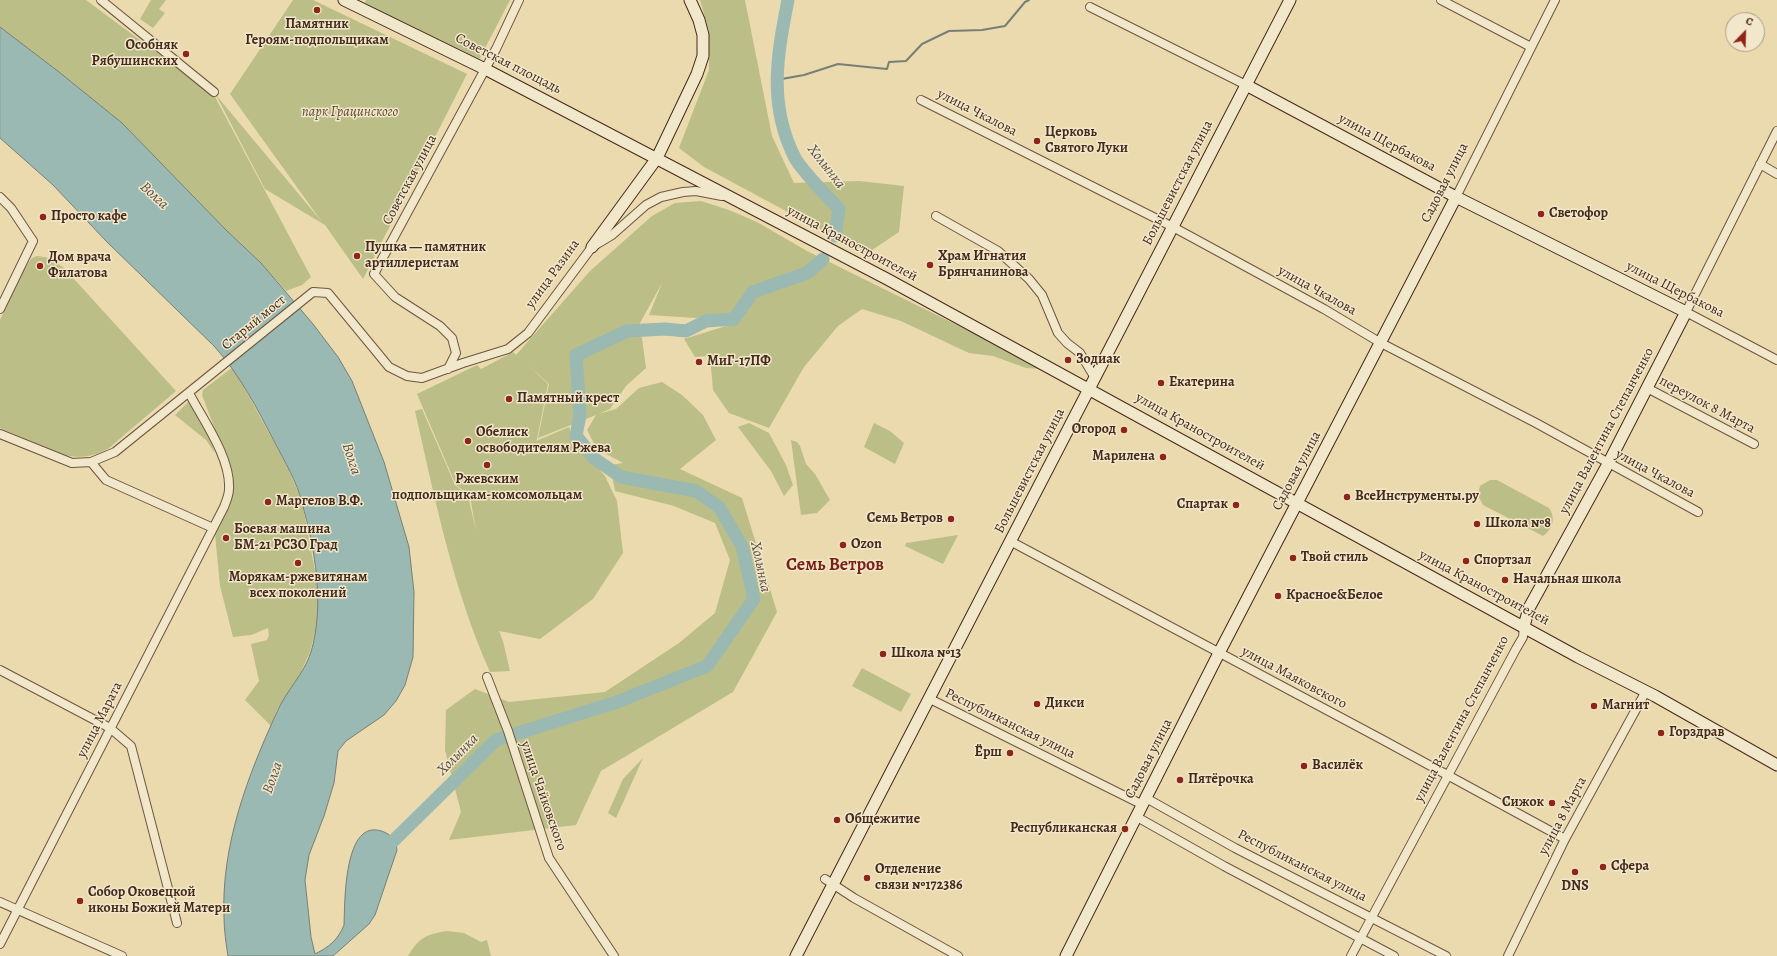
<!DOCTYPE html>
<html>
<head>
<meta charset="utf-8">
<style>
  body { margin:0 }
  #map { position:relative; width:1777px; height:956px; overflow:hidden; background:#eadaae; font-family:Alegreya,serif }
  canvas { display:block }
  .north { position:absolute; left:1725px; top:12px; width:40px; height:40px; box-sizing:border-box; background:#f1e7ca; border:1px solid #ac9b84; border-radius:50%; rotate:23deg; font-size:11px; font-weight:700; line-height:16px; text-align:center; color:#45291b }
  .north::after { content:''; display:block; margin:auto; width:14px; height:18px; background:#8f2418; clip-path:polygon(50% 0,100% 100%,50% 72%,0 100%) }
</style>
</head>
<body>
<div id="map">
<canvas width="1777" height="956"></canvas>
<div class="north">С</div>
</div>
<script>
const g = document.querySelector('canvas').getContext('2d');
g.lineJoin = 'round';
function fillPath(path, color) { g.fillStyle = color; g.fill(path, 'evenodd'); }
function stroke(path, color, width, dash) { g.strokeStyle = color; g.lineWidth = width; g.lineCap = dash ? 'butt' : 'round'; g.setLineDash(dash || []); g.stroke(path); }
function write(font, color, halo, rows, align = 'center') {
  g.font = font + ' Alegreya,serif'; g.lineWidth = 3; g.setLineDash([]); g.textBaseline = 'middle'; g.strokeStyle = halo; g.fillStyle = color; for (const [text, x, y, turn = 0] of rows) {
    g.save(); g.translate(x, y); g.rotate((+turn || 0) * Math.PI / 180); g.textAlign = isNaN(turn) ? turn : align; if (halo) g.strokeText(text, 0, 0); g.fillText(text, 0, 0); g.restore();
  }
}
fillPath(new Path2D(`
  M0 0H86L214 95 311 277 302 285 286 291 261 263 227 231 122 123 59 72 0 27Z
  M151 0H166L159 9 165 13 153 28 140 19Z
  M293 0H313L467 74 363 279 325 225 265 189 216 95 322 222 230 94Z
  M366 0H510L479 60 365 3Z
  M700 0H745L772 136 794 183 859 181 904 186 899 232 866 254 704 167 679 148 709 70V31Z
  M701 201 729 210 757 222 807 251 1046 369 1026 368 993 356 969 353 901 321 862 309 838 326 804 367 769 428 729 413 713 390 710 356 695 357 684 339 726 326 750 306 755 288 733 315 696 318 649 315 662 283 640 323 646 368 626 386 610 409 598 414 616 409 639 388 662 382 682 395 703 415 716 440 680 469 742 498 777 612 733 692 601 771 576 825 449 840 461 812 445 750 446 710 475 689 509 702 605 692 679 643 715 613 730 560 715 523 674 506 615 491 610 465 623 463 597 449 587 430 596 415 538 438 549 384 528 365 548 384 537 439 536 441 569 427 575 442 605 476 617 501 623 553 593 599 540 639 499 631 503 641 510 671 490 672C453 589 435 499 415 411L422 409 455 485 468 496 476 531 470 496 456 485 417 394 477 365 481 369 513 352 516 355 590 271 652 216 675 203Z
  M37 256 50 258 64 268 176 391 109 448C95 456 81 459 64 455L0 428V320L24 269 32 258Z
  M233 367 288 468 302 502 319 592 317 624 310 652 300 674 277 710 271 726 245 700 259 681 251 644 267 640 269 635 268 628 251 635 233 637 220 586 215 534 230 469 202 395 203 390Z
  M189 401 192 403 209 436 215 453 206 440 175 415Z
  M749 423 769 433 786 465 793 485 784 496 771 471 738 427Z
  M874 423 890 431 904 443 895 464 864 447Z
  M791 440 797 442 800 446 806 464 815 474 830 500 817 513 801 515Z
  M1490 480H1497L1549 508C1556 518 1553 529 1543 536L1483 505 1478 495 1480 486Z
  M958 535 943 564 905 546 906 543Z
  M862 668 911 694 901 712 852 686Z
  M643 758 616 818 608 813 623 779Z
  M447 931 464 933 481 942 487 940 491 956H408C419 938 426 934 447 931Z`), '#bbbe87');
const water = new Path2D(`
  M0 27 59 72 122 123 227 231 261 263 313 324 338 357 352 381 384 462 409 547 414 592 413 657 405 685 396 701 384 715 346 741 338 751 334 783 324 816 309 855 305 880 311 937 315 954C329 947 338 940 344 925 345 904 343 815 384 832 393 836 396 841 397 850L375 915 369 924 333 956H228C226 943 224 930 224 917 221 845 248 775 277 712 286 691 304 674 311 652 325 605 315 549 302 503 297 482 285 462 275 443 257 408 240 375 214 346L107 242 53 185 0 138Z`);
fillPath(water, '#99b9b2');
stroke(water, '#777f76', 1);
stroke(new Path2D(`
  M776 80 804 75 838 64 887 69 889 62 906 61 922 44 949 31 982 30 1005 26 1025 2 1029 0`), '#777f76', 2);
stroke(new Path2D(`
  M788 0C777 56 768 105 795 158 803 172 827 196 839 209L835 236
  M382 852 496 740 617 702 707 666 754 599 742 546 719 507 696 491 621 477 595 459 576 436 580 415 576 355 627 331 665 329 686 331 706 321 734 319 753 292 807 273 823 259`), '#99b9b2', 13);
const street = new Path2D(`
  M101 0 214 92
  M1441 0 1531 47
  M1090 7 1246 85
  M921 100 1173 227 1324 309 1381 343 1536 423 1698 512
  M1777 131 1686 312 1777 360
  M1760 164 1777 174
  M0 197 11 208 33 241 0 309
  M1456 197 1555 0
  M936 216 998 251 1029 279 1042 295 1058 333 1067 343 1080 353 1095 378
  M448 369 456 353 452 338 440 326 395 297 374 274 496 49 519 0
  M1647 388 1754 444
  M0 434 72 463 91 462 115 452 313 292 328 293 389 367 407 376 422 378 463 363 508 349 528 333 592 247 612 235 646 205 661 197 683 192 696 191 722 196
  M91 462 106 480 213 528
  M1010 541 1383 740 1565 839
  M0 670 110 728 131 746 177 923
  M487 677 508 731 549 858 614 956
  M930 699 1143 805
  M1146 798 1235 848 1446 956
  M1137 817 1224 866 1394 956
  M825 879 854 898 958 956
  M0 902 122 956
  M0 944 224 507C226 502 229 495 229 489 231 458 203 420 189 393
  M1351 956 1516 649 1523 637 1524 626
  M1508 956 1565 839 1646 691`);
const secondary = new Path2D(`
  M344 0 485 69 887 279 1578 657 1655 696 1777 765
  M1246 85 1456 197 1686 312 1608 464 1529 608 1524 626
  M592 247 657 158 697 74 703 56V35L699 20 690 0
  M796 956 1290 0
  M1066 956 1219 653 1456 197`);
stroke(street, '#6e5540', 10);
stroke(secondary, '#45291b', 13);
stroke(street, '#f1e7ca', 8);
stroke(secondary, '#f1e7ca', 11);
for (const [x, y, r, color] of [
  [317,10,4,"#8f2418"],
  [186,54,4,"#8f2418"],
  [1037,141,4,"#8f2418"],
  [1541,214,4,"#8f2418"],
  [43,217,4,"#8f2418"],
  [357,256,4,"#8f2418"],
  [930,265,4,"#8f2418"],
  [40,266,4,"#8f2418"],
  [1068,360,4,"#8f2418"],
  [699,362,4,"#8f2418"],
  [1161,383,4,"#8f2418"],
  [509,399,4,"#8f2418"],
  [1124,430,4,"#8f2418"],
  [468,441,4,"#8f2418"],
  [1163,457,4,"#8f2418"],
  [487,465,4,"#8f2418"],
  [1347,497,4,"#8f2418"],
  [268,502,4,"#8f2418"],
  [1236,505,4,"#8f2418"],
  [951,519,4,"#8f2418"],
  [1477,524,4,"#8f2418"],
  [226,538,4,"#8f2418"],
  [843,545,4,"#8f2418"],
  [1293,558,4,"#8f2418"],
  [1466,561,4,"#8f2418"],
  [298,563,4,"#8f2418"],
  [1505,580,4,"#8f2418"],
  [1278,596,4,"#8f2418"],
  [883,654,4,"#8f2418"],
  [1037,704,4,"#8f2418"],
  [1594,706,4,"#8f2418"],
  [1661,733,4,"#8f2418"],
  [1010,753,4,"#8f2418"],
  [1304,766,4,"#8f2418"],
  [1180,780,4,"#8f2418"],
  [1552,803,4,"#8f2418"],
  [837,820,4,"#8f2418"],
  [1125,829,4,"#8f2418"],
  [1603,867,4,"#8f2418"],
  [1575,872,4,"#8f2418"],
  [867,878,4,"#8f2418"],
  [80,901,4,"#8f2418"]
]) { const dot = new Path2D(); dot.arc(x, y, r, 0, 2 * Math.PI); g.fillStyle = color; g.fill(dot); stroke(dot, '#f1e7ca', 1.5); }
write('bold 14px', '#45291b', '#f1e7ca', [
  ["Памятник",317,25,"center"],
  ["Героям-подпольщикам",317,41,"center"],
  ["Особняк",178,46,"right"],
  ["Рябушинских",178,62,"right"],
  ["Церковь",1045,133],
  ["Святого Луки",1045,149],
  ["Светофор",1549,214],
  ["Просто кафе",51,217],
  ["Пушка — памятник",365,248],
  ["артиллеристам",365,264],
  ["Храм Игнатия",938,257],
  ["Брянчанинова",938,273],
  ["Дом врача",48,258],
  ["Филатова",48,274],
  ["Зодиак",1076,360],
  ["МиГ-17ПФ",707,362],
  ["Екатерина",1169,383],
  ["Памятный крест",517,399],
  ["Огород",1116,430,"right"],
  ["Обелиск",476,433],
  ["освободителям Ржева",476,449],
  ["Марилена",1155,457,"right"],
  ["Ржевским",487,480,"center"],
  ["подпольщикам-комсомольцам",487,496,"center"],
  ["ВсеИнструменты.ру",1355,497],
  ["Маргелов В.Ф.",276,502],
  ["Спартак",1228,505,"right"],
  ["Семь Ветров",943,519,"right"],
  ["Школа №8",1485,524],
  ["Боевая машина",234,530],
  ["БМ-21 РСЗО Град",234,546],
  ["Ozon",851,545],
  ["Твой стиль",1301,558],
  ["Спортзал",1474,561],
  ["Морякам-ржевитянам",298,578,"center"],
  ["всех поколений",298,594,"center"],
  ["Начальная школа",1513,580],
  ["Красное&Белое",1286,596],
  ["Школа №13",891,654],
  ["Дикси",1045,704],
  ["Магнит",1602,706],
  ["Горздрав",1669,733],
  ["Ёрш",1002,753,"right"],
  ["Василёк",1312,766],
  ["Пятёрочка",1188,780],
  ["Сижок",1544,803,"right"],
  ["Общежитие",845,820],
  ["Республиканская",1117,829,"right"],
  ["Сфера",1611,867],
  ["Отделение",875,870],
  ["связи №172386",875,886],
  ["DNS",1575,887,"center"],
  ["Собор Оковецкой",88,893],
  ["иконы Божией Матери",88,909]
], 'left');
write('14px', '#45291b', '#f1e7ca', [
  ["Советская площадь",508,64,27],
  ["улица Чкалова",977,113,27],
  ["улица Щербакова",1387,143,28],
  ["Советская улица",410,180,-62],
  ["Большевистская улица",1178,183,-63],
  ["Садовая улица",1445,183,-63],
  ["улица Краностроителей",852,244,28],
  ["улица Разина",553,274,-54],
  ["улица Щербакова",1675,290,27],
  ["улица Чкалова",1317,291,29],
  ["Старый мост",254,323,-39],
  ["переулок 8 Марта",1707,405,28],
  ["улица Валентина Степанченко",1607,431,-62],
  ["улица Краностроителей",1200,432,29],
  ["Большевистская улица",1030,471,-63],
  ["Садовая улица",1297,471,-62],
  ["улица Чкалова",1655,474,28],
  ["улица Краностроителей",1484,588,28],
  ["улица Маяковского",1294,678,28],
  ["улица Валентина Степанченко",1462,719,-62],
  ["улица Марата",100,720,-63],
  ["Республиканская улица",1010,724,26],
  ["Садовая улица",1149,759,-63],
  ["улица Чайковского",543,796,71],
  ["улица 8 Марта",1563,816,-62],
  ["Республиканская улица",1302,866,27]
]);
write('italic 14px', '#5d4731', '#f1e7ca', [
  ["парк Грацинского",350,113]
]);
write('italic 15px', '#5a4d41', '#f1e7ca', [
  ["Холынка",826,167,52],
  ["Волга",154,196,43],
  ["Волга",351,459,72],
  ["Холынка",760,567,78],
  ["Холынка",458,755,-45],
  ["Волга",273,778,-70]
]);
write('bold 18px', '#7a1f14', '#f1e7ca', [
  ["Семь Ветров",835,566]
]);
</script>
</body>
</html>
